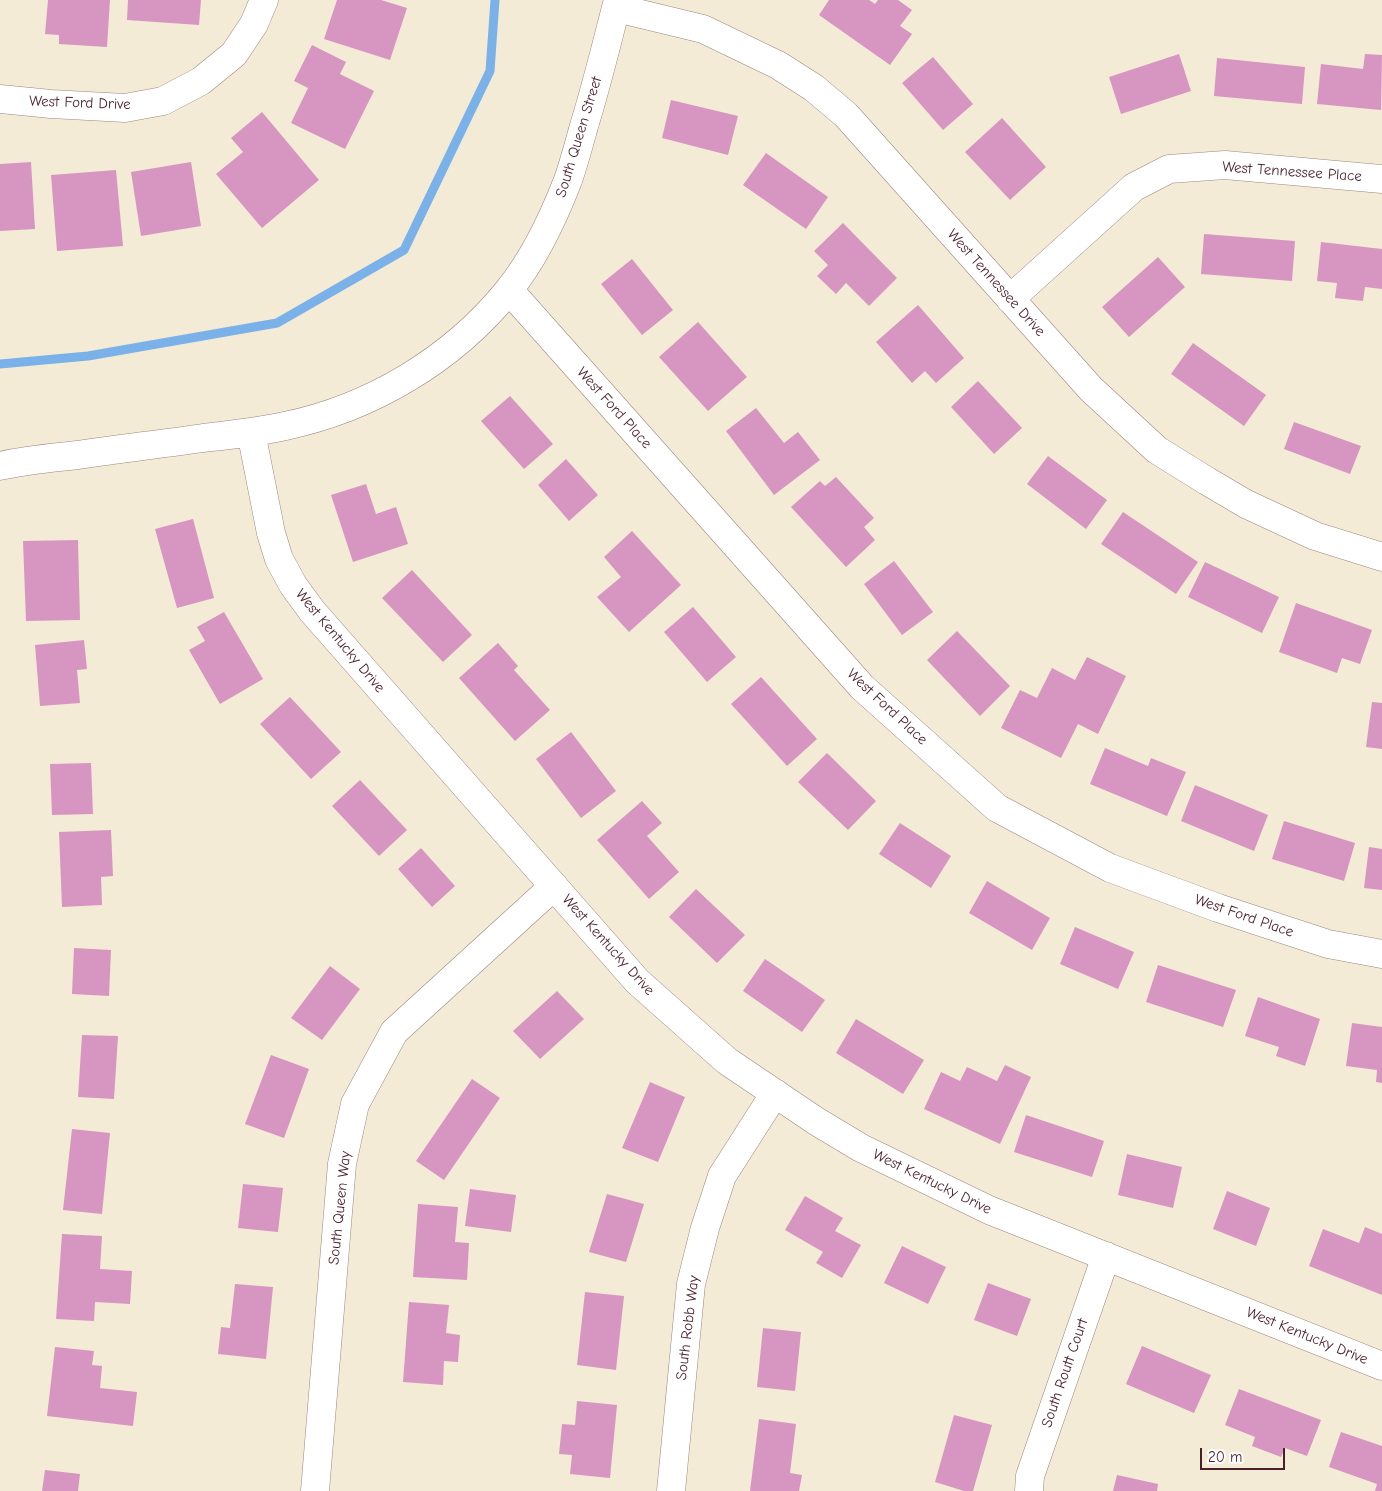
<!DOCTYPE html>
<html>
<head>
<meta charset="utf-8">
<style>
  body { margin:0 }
  #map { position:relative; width:1382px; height:1491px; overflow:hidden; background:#f3ebd5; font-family:"Comic Neue",sans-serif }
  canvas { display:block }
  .scale { position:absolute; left:1200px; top:1448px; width:85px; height:22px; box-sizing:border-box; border:2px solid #4a1f2b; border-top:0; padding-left:6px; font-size:15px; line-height:18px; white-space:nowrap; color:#4a1f2b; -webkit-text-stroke:4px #fff; paint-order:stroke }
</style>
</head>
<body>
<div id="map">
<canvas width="1382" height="1491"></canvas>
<div class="scale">20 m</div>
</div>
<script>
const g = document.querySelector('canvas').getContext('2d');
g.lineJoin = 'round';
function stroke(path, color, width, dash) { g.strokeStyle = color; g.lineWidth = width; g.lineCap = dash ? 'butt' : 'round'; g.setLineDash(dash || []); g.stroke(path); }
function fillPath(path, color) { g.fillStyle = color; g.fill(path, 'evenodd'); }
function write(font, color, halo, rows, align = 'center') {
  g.font = font + ' "Comic Neue",sans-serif'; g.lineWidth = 4.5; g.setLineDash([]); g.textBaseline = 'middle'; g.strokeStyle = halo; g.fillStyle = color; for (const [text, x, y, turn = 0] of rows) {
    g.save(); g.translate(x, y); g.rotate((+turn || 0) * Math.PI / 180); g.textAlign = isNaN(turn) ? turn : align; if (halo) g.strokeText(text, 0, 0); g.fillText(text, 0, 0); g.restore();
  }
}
stroke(new Path2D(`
  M0 364 88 356 277 323 404 250 490 71 495 0`), '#7ab1e9', 9);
fillPath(new Path2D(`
  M48 0H110L107 47 59 44V35L45 34Z
  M128 0H201L199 25 127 20Z
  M337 0H381L407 8 390 60 324 39Z
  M829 0H869L875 4 878 0H898L912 10 900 26 912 34 890 65 819 15Z
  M312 45 346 62 340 74 374 91 345 149 291 123 308 88 294 81Z
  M1179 54 1191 91 1121 114 1109 77Z
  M1365 54 1382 55 1381 110 1317 104 1321 64 1363 69Z
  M933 57 973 104 943 130 902 83Z
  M1217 58 1305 67 1302 104 1214 96Z
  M671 100 738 116 728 155 662 138Z
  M262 112 319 180 262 228 216 174 243 152 231 138Z
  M1002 118 1046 167 1010 200 965 152Z
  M766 153 828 197 806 229 743 185Z
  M31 162 35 229 0 231V164Z
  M191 162 201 226 141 236 131 172Z
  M116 170 123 246 57 251 51 175Z
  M843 223 897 278 869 306 846 283 836 294 817 276 828 265 814 251Z
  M1204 234 1295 241 1292 281 1201 274Z
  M1321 242 1382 249V289L1365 287 1363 301 1335 298 1337 283 1317 281Z
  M1158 257 1185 287 1129 337 1102 307Z
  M632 259 673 310 642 335 601 284Z
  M918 305 964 358 936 383 925 371 912 383 876 342Z
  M698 322 747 377 708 411 659 357Z
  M1193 343 1266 395 1244 426 1171 374Z
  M978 381 1022 428 994 454 951 407Z
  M510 396 553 444 524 469 481 421Z
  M756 408 784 443 798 432 820 460 774 495 726 431Z
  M1294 422 1361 446 1350 474 1284 449Z
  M1048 456 1107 500 1086 529 1027 484Z
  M566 459 598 495 569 521 538 485Z
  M836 477 874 518 864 527 875 540 846 567 791 507 820 481 825 486Z
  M366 484 376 514 396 507 408 544 353 562 331 495Z
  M1123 512 1198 562 1176 594 1101 544Z
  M193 519 214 598 177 608 155 529Z
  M632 531 681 585 629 632 597 597 621 577 604 557Z
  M78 540 80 620 26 621 23 541Z
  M894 561 933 612 902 635 864 584Z
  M1205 562 1279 597 1262 633 1188 597Z
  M412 570 472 635 443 662 382 598Z
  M1296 603 1372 630 1360 664 1342 658 1337 673 1279 652Z
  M693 607 736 657 707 682 664 632Z
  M224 612 263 679 220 704 189 650 205 641 197 627Z
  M957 631 1010 686 980 716 927 660Z
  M84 640 87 669 77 670 80 703 40 706 35 645Z
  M498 643 518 666 514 670 550 710 515 741 459 678Z
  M1087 657 1126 676 1098 734 1078 724 1061 758 1001 728 1020 690 1037 698 1052 668 1075 680Z
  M761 677 817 739 787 766 731 704Z
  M290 697 341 752 311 779 260 724Z
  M1372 702 1382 703V749L1366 747Z
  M571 732 616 791 581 818 536 759Z
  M1105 748 1148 766 1151 758 1186 772 1167 816 1090 784Z
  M827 753 876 801 848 830 798 782Z
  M91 763 93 814 52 815 50 764Z
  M360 780 407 830 379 856 332 806Z
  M1195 785 1268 815 1254 851 1181 821Z
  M642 801 662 823 647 836 679 872 649 899 597 840Z
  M1284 821 1355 843 1344 881 1272 859Z
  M900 823 951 856 931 888 879 854Z
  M111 830 113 876 101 877 102 905 62 907 59 832Z
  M1369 847 1382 849V890L1364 888Z
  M421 848 455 886 432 907 398 869Z
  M987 881 1050 918 1032 950 969 913Z
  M696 889 745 935 717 963 669 917Z
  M1075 927 1134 952 1118 989 1060 964Z
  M74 948 111 950 109 996 72 994Z
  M765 959 825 1000 802 1032 743 991Z
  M1158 965 1236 990 1223 1027 1146 1002Z
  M330 966 360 989 322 1040 291 1018Z
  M557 991 584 1019 540 1059 513 1031Z
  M1258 997 1320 1019 1305 1066 1276 1056 1279 1047 1245 1036Z
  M856 1019 924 1060 903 1094 836 1053Z
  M1352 1023 1382 1027V1083L1376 1082 1377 1070 1346 1066Z
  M82 1035 118 1036 114 1099 78 1097Z
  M271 1055 309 1069 284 1138 245 1124Z
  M1005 1065 1031 1077 1000 1144 924 1109 941 1072 960 1081 967 1067 997 1081Z
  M472 1079 500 1098 444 1180 416 1161Z
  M650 1082 685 1097 658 1162 622 1148Z
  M1026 1115 1104 1141 1092 1177 1014 1152Z
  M72 1129 110 1133 102 1214 63 1210Z
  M1127 1154 1182 1167 1173 1208 1118 1195Z
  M243 1184 283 1188 278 1232 238 1228Z
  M470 1189 516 1195 511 1232 465 1226Z
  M1227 1191 1270 1208 1256 1246 1213 1229Z
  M607 1194 644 1204 626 1262 589 1252Z
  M805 1196 843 1218 835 1231 861 1245 842 1278 816 1263 823 1252 785 1230Z
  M418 1204 458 1207 455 1242 469 1243 467 1280 413 1277Z
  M1365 1227 1382 1234V1295L1309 1266 1323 1229 1359 1243Z
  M62 1234 102 1236 100 1269 132 1271 130 1304 95 1302 94 1321 56 1319Z
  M902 1246 946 1267 928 1304 884 1283Z
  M988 1283 1031 1299 1017 1336 974 1320Z
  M235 1284 273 1287 266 1359 218 1354 221 1327 230 1328Z
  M585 1292 624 1296 616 1370 577 1365Z
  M409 1302 449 1305 446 1333 460 1335 458 1362 444 1361 443 1385 403 1382Z
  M763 1328 801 1332 795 1391 757 1387Z
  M1142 1346 1211 1375 1194 1413 1126 1384Z
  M55 1347 94 1351 92 1365 102 1366 100 1388 137 1392 133 1426 47 1416Z
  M1239 1389 1321 1420 1307 1456 1285 1448 1281 1457 1252 1446 1255 1437 1225 1425Z
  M577 1401 617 1405 610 1478 570 1474 572 1455 559 1454 562 1424 575 1425Z
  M954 1415 992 1425 973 1491H964L935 1482Z
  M759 1419 796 1424 790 1473 802 1475 799 1491H750Z
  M1341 1432 1382 1446V1491H1375L1377 1484 1329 1467Z
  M45 1470 80 1474 78 1491H42Z
  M1117 1475 1158 1484 1157 1491H1113Z`), '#d796c2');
const minor = new Path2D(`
  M616 8 703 29 778 65 814 88 846 115 1091 389 1157 450 1207 481 1246 504 1315 536 1382 557
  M0 99 51 104 125 108 163 101 201 81 234 54 254 24 264 0
  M509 290 862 687 997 808 1110 868 1218 908 1328 944 1382 954
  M1010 299 1134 187 1169 169 1225 165 1382 179
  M251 432 271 533 279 559 293 585 312 611 637 981 727 1061 816 1121 861 1148 989 1210 1382 1366
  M0 466C25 460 52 458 78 455 119 449 161 444 203 438 230 435 258 432 285 426 371 408 452 360 508 291 534 259 553 219 568 180 574 163 579 144 584 126 597 84 607 42 618 0
  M315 1491 342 1164 355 1104 394 1032 554 886
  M671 1491 691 1284 705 1228 722 1176 775 1093
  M1029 1491 1030 1476 1106 1256`);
stroke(minor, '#9e8580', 29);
stroke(minor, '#fff', 28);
write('15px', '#4a1f2b', '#fff', [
  ["West Ford Drive",80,103,2],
  ["South Queen Street",579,137,-73],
  ["West Tennessee Place",1292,172,4],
  ["West Tennessee Drive",996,283,48],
  ["West Ford Place",614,408,48],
  ["West Kentucky Drive",340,641,50],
  ["West Ford Place",887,707,43],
  ["West Ford Place",1244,916,19],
  ["West Kentucky Drive",608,945,48],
  ["West Kentucky Drive",932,1182,26],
  ["South Queen Way",340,1208,-84],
  ["South Robb Way",688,1328,-83],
  ["West Kentucky Drive",1307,1336,22],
  ["South Routt Court",1065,1373,-71]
]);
</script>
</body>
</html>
